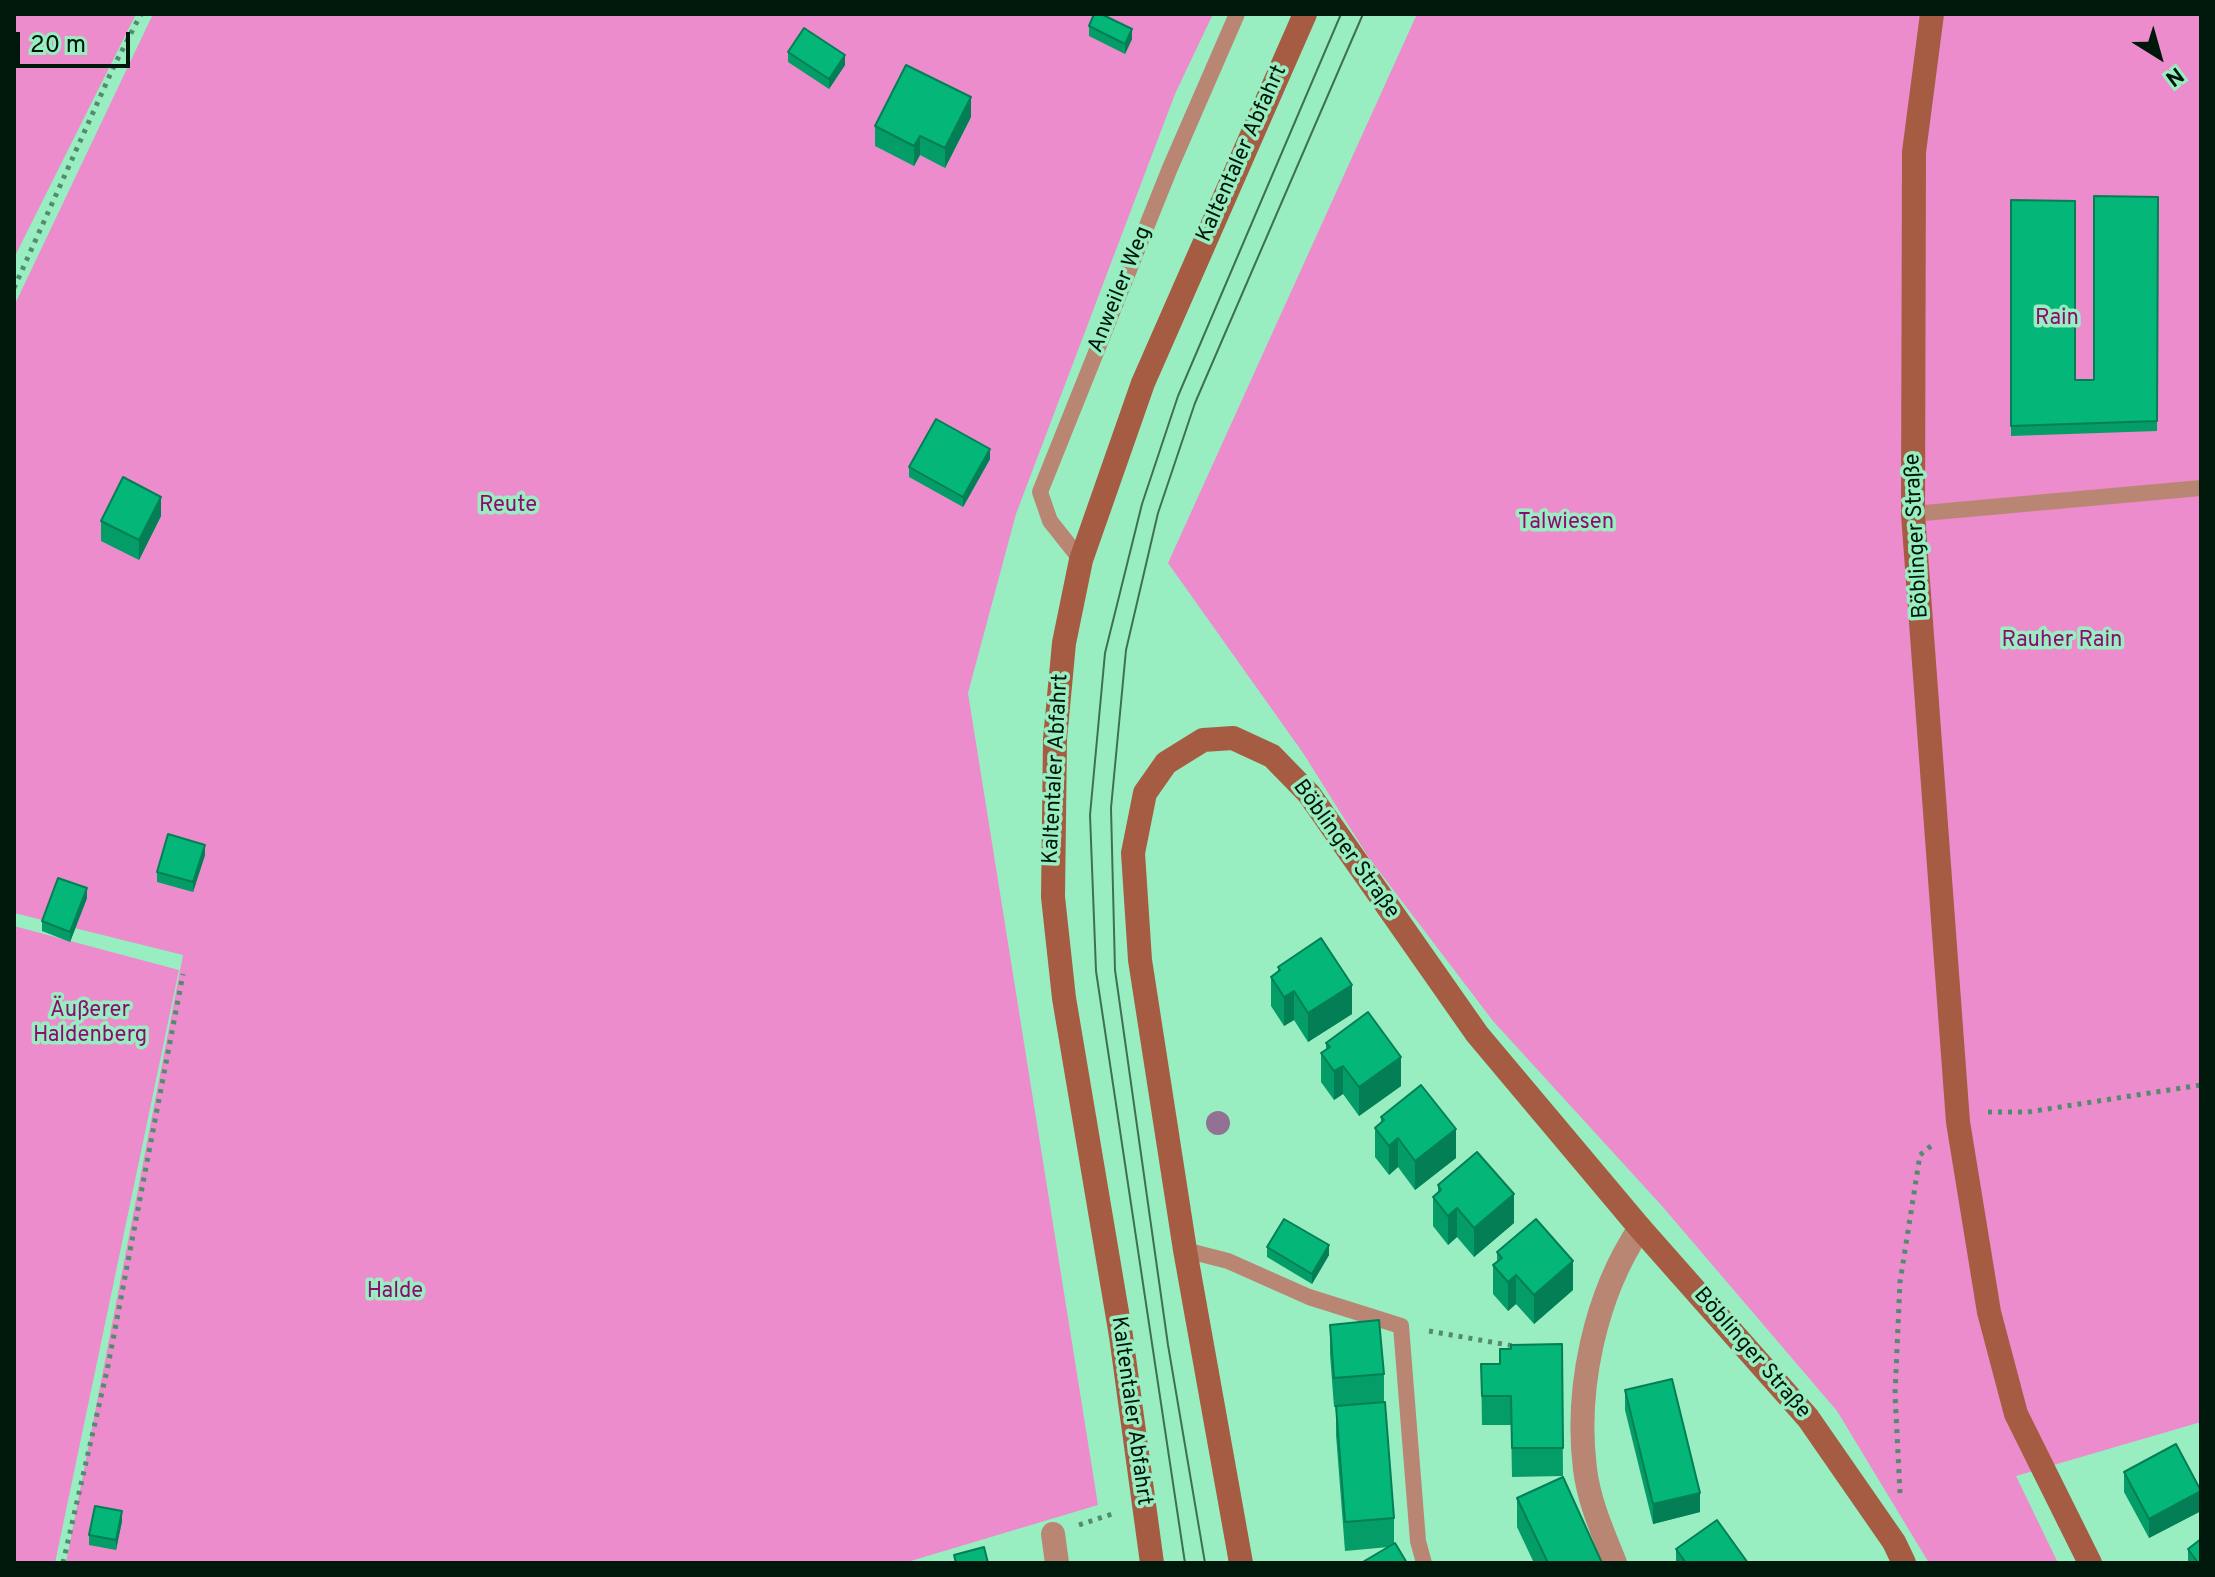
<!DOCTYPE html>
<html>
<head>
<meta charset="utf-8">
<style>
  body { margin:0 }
  #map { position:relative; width:2215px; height:1577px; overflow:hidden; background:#99eec1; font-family:Overpass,sans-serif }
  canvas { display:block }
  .frame { position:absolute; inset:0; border:16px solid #00170b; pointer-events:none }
  .north { position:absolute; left:2119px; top:16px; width:80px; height:80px; -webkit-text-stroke:6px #99eec1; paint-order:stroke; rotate:143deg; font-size:22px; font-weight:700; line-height:32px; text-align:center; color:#00170b }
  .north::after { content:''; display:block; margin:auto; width:28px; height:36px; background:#00170b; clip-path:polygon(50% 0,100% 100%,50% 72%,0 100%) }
  .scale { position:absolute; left:16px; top:32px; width:114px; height:36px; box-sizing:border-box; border:4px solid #00170b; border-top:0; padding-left:10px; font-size:24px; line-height:28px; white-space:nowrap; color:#00170b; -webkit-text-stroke:6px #99eec1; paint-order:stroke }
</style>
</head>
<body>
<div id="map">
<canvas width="2215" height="1577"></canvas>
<div class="frame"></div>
<div class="north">N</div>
<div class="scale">20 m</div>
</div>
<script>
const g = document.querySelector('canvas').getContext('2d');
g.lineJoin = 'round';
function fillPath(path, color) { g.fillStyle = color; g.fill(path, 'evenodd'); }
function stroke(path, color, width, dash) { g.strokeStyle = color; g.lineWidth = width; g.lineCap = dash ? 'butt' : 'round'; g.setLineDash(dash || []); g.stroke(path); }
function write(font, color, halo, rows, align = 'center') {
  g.font = font + ' Overpass,sans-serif'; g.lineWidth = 7; g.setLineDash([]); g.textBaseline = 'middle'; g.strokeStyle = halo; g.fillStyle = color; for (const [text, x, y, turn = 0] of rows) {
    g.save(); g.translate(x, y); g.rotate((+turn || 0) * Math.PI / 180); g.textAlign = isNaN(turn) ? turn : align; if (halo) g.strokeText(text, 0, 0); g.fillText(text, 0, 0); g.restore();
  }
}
fillPath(new Path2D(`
  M14 14H136L14 258Z
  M153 14H1213L1175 94 1016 514 968 693 1098 1505 904 1563H66L183 955 14 913V306Z
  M1417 14H2201V1422L2016 1476 2058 1563H1929L1837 1411 1662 1206 1493 1021 1369 858 1303 753 1168 563Z
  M14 926 179 970 55 1563H14Z`), '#ec8ccd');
stroke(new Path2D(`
  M14 288 114 66 141 14
  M1988 1112H2028L2201 1085
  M1429 1331 1514 1346
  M1900 1493 1895 1394 1900 1282 1920 1155 1931 1146
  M1079 1525 1115 1513
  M63 1563 108 1366 183 974`), '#528b6d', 5, [4, 6]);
stroke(new Path2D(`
  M1913 514 2201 488
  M1081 560 1050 521 1040 492 1170 168 1237 14
  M1185 1250 1228 1261 1309 1297 1401 1326 1418 1541 1424 1563`), '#ba8674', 16);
stroke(new Path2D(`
  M1053 1534 1057 1563
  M1615 1563C1603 1533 1589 1502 1585 1469 1575 1389 1595 1295 1640 1228`), '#ba8674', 24);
stroke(new Path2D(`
  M1932 14 1914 152 1913 514 1958 1122 1989 1312 2016 1414 2090 1563
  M1152 1563 1121 1336 1064 998 1053 897 1055 739 1064 643 1081 560 1143 383 1305 14
  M1241 1563 1185 1250 1140 960 1133 853 1145 793 1166 763 1203 740 1233 738 1272 756 1309 794 1477 1034 1640 1228 1808 1418 1894 1542 1904 1563`), '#a65c42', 24);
stroke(new Path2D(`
  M1185 1563 1096 971 1090 815 1105 653 1142 504 1178 396 1341 14
  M1205 1563 1168 1345 1115 970 1111 808 1126 650 1158 513 1195 403 1363 14`), '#3f7056', 2);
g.fillStyle = '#927195';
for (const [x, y] of [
  [1218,1123]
]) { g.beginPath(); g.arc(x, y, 12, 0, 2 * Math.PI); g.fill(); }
fillPath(new Path2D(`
  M1089 26 1132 39 1125 54 1089 36Z
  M788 52 845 65 829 89 788 62Z
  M971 117 945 168 920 155 914 166 875 146V126Z
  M2158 197 2157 431 2011 436V200L2075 380H2094Z
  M990 459 963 507 909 477V467Z
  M161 516 139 560 101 541V521Z
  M205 855 193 892 157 882V872Z
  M87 898 70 942 42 931V921Z
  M1278 967 1352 1014 1308 1042 1294 1020 1284 1026 1271 1006V977L1278 972Z
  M1326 1043 1401 1086 1359 1116 1343 1094 1334 1100 1321 1082V1053L1326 1049Z
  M1381 1117 1456 1158 1415 1190 1398 1167 1389 1175 1375 1157V1128L1381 1123Z
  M1438 1185 1514 1223 1474 1257 1457 1237 1448 1245 1433 1226V1197L1438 1193Z
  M1267 1247 1329 1255 1312 1284 1267 1257Z
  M1497 1252 1573 1290 1534 1324 1516 1304 1508 1311 1493 1294V1265L1497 1262Z
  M1330 1325 1384 1374V1402L1394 1518V1544L1389 1547 1345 1551 1336 1435V1407H1334L1330 1354Z
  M1562 1344 1563 1476 1512 1477 1511 1425H1482L1481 1364H1500L1511 1349Z
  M1625 1390 1700 1512 1653 1524 1625 1410Z
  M2124 1472 2201 1511 2149 1538 2124 1492Z
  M1517 1498 1602 1563H1534L1517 1527Z
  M122 1521 116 1550 89 1545V1535Z
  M1676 1549 1748 1563H1676Z
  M2188 1549 2201 1563H2188Z`), '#049d68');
fillPath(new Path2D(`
  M1132 29V39L1125 54V44Z
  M845 55V65L829 89V79Z
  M971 97V117L945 168V148Z
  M920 136V155L914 166V146Z
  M990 449V459L963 507V497Z
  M161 497V516L139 560V540Z
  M205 845V855L193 892V882Z
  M87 888V898L70 942V932Z
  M1352 985V1014L1308 1042V1013Z
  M1294 991V1020L1284 1026V997Z
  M1401 1057V1086L1359 1116V1087Z
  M1343 1066V1094L1334 1100V1071Z
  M1456 1129V1158L1415 1190V1161Z
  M1398 1138V1167L1389 1175V1146Z
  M1514 1194V1223L1474 1257V1228Z
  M1457 1208V1237L1448 1245V1216Z
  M1329 1245V1255L1312 1284V1274Z
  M1573 1261V1290L1534 1324V1295Z
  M1516 1275V1304L1508 1311V1282Z
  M2201 1491V1511L2149 1538V1519Z
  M1700 1493V1512L1653 1524V1504Z
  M122 1511V1521L116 1550V1540Z`), '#047f55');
const building = new Path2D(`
  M1094 14H1101L1132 29 1125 44 1089 26Z
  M804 28 845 55 829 79 788 52Z
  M906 65 971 97 945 148 920 136 914 146 875 126Z
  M2094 196 2158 197 2157 421 2011 426V200L2075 201V380H2094Z
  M936 419 990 449 963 497 909 467Z
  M123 477 161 497 139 540 101 521Z
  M168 834 205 845 193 882 157 872Z
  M58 878 87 888 70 932 42 921Z
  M1321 938 1352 985 1308 1013 1294 991 1284 997 1271 977 1280 970 1278 967Z
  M1368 1012 1401 1057 1359 1087 1343 1066 1334 1071 1321 1053 1330 1047 1326 1043Z
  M1421 1085 1456 1129 1415 1161 1398 1138 1389 1146 1375 1128 1384 1120 1381 1117Z
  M1477 1152 1514 1194 1474 1228 1457 1208 1448 1216 1433 1197 1441 1190 1438 1185Z
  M1284 1219 1329 1245 1312 1274 1267 1247Z
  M1536 1219 1573 1261 1534 1295 1516 1275 1508 1282 1493 1265 1502 1258 1497 1252Z
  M1379 1320 1384 1374 1334 1378 1330 1325Z
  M1562 1344 1563 1448H1512L1511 1396H1482L1481 1364H1500V1349H1511V1345Z
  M1672 1379 1700 1493 1653 1504 1625 1390Z
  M1385 1402 1394 1518 1345 1522 1336 1406Z
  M2176 1444 2201 1491 2149 1519 2124 1472Z
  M1563 1477 1602 1563H1548L1517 1498Z
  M95 1506 122 1511 116 1540 89 1535Z
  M1717 1520 1748 1563H1686L1676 1549Z
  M2201 1539V1563H2198L2188 1549Z
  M1395 1543 1407 1563H1361Z
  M984 1547 988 1563H956L954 1555Z`);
fillPath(building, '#05b679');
stroke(building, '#047f55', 2);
write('22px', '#00170b', '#99eec1', [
  ["Kaltentaler Abfahrt",1243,154,-66],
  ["Anweiler Weg",1121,290,-68],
  ["Böblinger Straße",1918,536,-93],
  ["Kaltentaler Abfahrt",1057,769,-87],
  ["Böblinger Straße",1345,850,54],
  ["Böblinger Straße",1751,1354,49],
  ["Kaltentaler Abfahrt",1130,1411,82]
]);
write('22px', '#8d0b71', '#99eec1', [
  ["Rain",2057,320],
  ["Reute",508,507],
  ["Talwiesen",1566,524],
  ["Rauher Rain",2062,642],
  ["Äußerer",90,1012],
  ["Haldenberg",90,1037],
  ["Halde",395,1293]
]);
</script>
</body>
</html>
